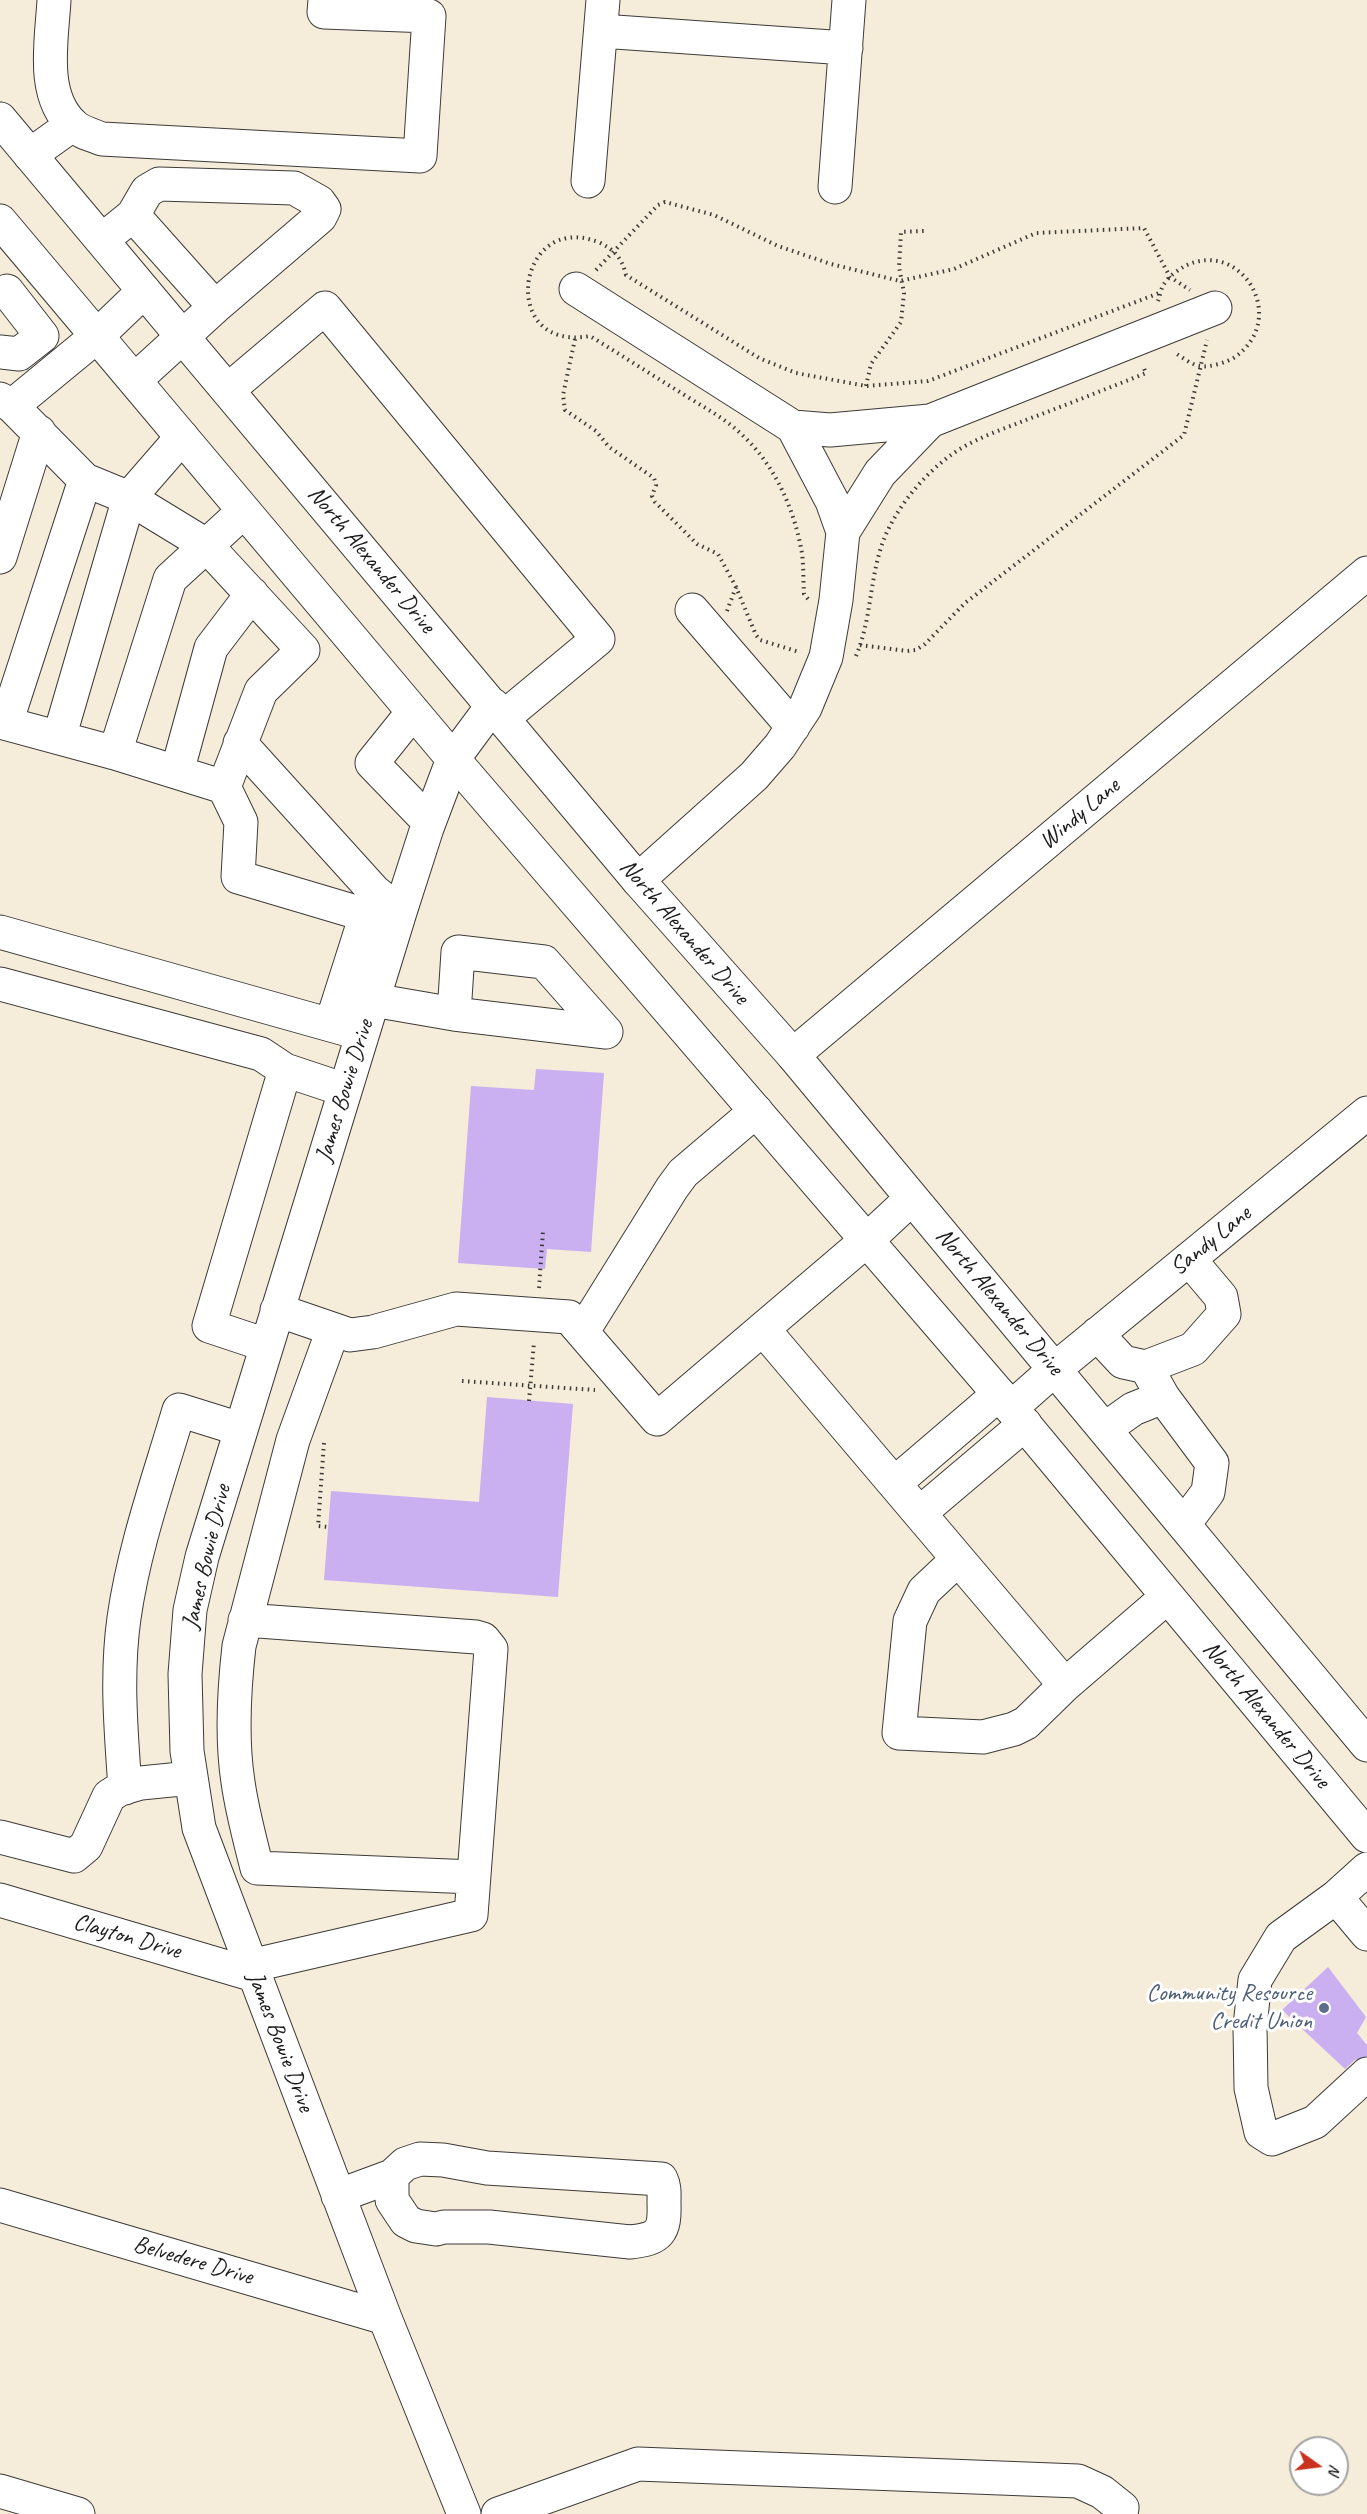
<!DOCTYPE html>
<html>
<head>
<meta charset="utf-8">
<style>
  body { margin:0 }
  #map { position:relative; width:1367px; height:2514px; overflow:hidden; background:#f5ecd9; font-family:Caveat,sans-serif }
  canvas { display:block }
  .north { position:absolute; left:1289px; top:2436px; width:60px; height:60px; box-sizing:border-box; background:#fff; border:2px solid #a4a4a4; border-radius:50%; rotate:104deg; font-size:16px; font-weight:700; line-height:24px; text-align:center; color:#1c1c1c }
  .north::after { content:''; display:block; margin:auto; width:21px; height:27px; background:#c8321e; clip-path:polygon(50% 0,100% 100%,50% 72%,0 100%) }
</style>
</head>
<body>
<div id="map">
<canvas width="1367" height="2514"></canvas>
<div class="north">N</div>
</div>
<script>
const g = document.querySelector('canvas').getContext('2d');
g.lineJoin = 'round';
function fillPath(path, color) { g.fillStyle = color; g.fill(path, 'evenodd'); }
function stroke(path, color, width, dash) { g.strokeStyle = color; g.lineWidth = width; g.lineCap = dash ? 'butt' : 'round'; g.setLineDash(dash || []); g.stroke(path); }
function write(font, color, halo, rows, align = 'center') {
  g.font = font + ' Caveat,sans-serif'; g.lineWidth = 6; g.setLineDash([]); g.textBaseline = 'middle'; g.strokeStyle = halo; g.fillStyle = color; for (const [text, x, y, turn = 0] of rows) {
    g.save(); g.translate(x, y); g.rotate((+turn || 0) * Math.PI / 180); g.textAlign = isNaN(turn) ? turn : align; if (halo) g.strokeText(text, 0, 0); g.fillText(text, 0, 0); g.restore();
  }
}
fillPath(new Path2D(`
  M536 1069 604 1073 591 1252 547 1249 545 1269 458 1263 471 1086 534 1090Z
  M487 1397 573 1404 558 1597 324 1580 331 1491 479 1502Z
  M1328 1967 1366 2017 1357 2033 1367 2045V2056L1355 2060 1345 2069 1282 2010Z`), '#cab0f1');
const minor = new Path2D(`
  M54 0C52 39 40 95 73 125 80 132 92 135 102 139L420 156 429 16 324 12 325 0
  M601 31 846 48
  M30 155 72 125
  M588 181 603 0
  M835 187 849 0
  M133 215 215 307
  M102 240 133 215 147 191 159 184 294 188 319 202 324 209 320 217 215 307 135 380
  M576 289 793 427 832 501 843 532
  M0 352 19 354 42 336 7 291
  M228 390 325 308 598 639 503 718
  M0 399 12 406 97 336 144 291
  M12 406 85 480 129 498 206 545 303 650 261 691 224 787 241 822 238 877 366 915 331 1025
  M793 427 830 430 930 421
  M0 557 39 432
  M692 610 793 727
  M413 712 372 763 429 822
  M0 722 115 753 224 787
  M6 723 85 480
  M59 738 129 498 182 437
  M240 743 374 891 400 912
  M115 753 170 579 244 511
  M177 772 211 648 252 594
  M638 880 754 776 780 746 805 708 826 657 836 600 843 532 880 473 930 421 1215 308
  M0 932 352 1031
  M0 984 261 1054 285 1070
  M373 1000 454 1014 606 1032 544 962 458 952 454 1014
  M793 1055 1367 573
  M277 1310 350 1335 373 1332 456 1309 569 1317 657 1419 867 1240
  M763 1329 1065 1685
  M333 1330 293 1440 239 1646C234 1690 231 1737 238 1782 242 1811 250 1840 257 1868L473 1877
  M583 1331 672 1188 683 1173 756 1111
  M1097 1334 1123 1362 1146 1367 1193 1349 1224 1314 1221 1297 1189 1259
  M266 1345 209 1326 285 1070 345 1090
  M1146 1367 1163 1397 1212 1463 1208 1492 1184 1524
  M1011 1408 1055 1369 1367 1113
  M1105 1429 1133 1409 1163 1397
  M895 1483 999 1394
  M921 1512 1025 1424
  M958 1559 924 1591 910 1621 899 1733 983 1737 1014 1729 1026 1723 1065 1685 1167 1597
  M245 1620 476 1637 483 1639 491 1649 471 1915 250 1966
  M125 1788C121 1731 116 1675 124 1618 134 1547 159 1478 179 1410L240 1429
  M0 1837 74 1856 86 1846 109 1796 120 1789 141 1783 191 1778
  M1367 1869 1336 1897 1367 1934
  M1336 1897 1281 1937 1255 1980 1250 2026 1251 2088 1261 2132 1272 2139 1315 2122 1367 2074
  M0 1900 254 1975
  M338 2196 392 2176 405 2164 420 2159 443 2160 487 2168 661 2179C665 2187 664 2194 664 2203 665 2232 660 2239 630 2242L489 2227H444L436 2229 416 2226 406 2221 392 2200V2176
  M0 2205 385 2318
  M0 2491 78 2514
  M464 2514 385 2318 199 1828 187 1751 185 1674 190 1610 202 1557 400 912 427 828 453 759 493 705
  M498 2514 638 2464 1078 2481 1102 2492 1122 2508 1121 2514`);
const major = new Path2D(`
  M0 119 638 880 793 1055 1367 1745
  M0 221 453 759 1011 1408 1367 1836
  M867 1240 912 1198`);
stroke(minor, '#3d3b38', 35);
stroke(major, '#3d3b38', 35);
stroke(new Path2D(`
  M596 270 658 205 665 202 714 215 778 246 831 264 900 281 954 269 1036 233 1144 228 1170 277 1190 290
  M1158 301C1160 296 1161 288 1164 284 1169 276 1178 270 1185 266 1241 238 1290 318 1235 357 1228 362 1209 368 1200 366 1192 365 1182 357 1175 353
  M575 339 563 395 565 410 596 431 609 447 654 478 656 485 652 496 655 502 697 544 718 554 736 587 756 635 760 640 799 652
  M866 386 871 364 901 322 904 293 899 267 901 232 925 231
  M808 599 804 594C803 579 804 562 801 548 793 506 773 462 740 433 723 417 703 407 683 394 652 375 621 355 590 336 497 353 516 210 598 242 614 249 622 258 626 275L759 358 796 373 866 386 928 381 1162 292
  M727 611 736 587
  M860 645 907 651 916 650 925 644 965 603 1184 435 1207 340
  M856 656C873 616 869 571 887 532 901 502 925 474 951 455 973 439 1001 430 1026 420 1066 405 1106 389 1146 373L1143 366
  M539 1288 543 1231
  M462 1381 595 1390
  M529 1401 534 1342
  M324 1443 318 1526 328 1527`), '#3d3b38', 4, [1.5, 4.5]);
stroke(minor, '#fff', 33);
stroke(major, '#fff', 33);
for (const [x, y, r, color] of [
  [1324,2008,6,"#5c6f8a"]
]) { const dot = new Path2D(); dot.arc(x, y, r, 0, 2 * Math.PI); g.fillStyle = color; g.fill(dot); stroke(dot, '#fff', 2); }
write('24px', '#1c1c1c', '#fff', [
  ["North Alexander Drive",371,560,50],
  ["Windy Lane",1080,814,-40],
  ["North Alexander Drive",684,932,49],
  ["James Bowie Drive",345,1091,-73],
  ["Sandy Lane",1211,1241,-39],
  ["North Alexander Drive",999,1302,50],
  ["James Bowie Drive",207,1557,-77],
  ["North Alexander Drive",1266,1715,50],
  ["Clayton Drive",127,1937,16],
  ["James Bowie Drive",280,2042,69],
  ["Belvedere Drive",193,2261,16]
]);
write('24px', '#4e5e75', '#fff', [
  ["Community Resource",1312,1994],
  ["Credit Union",1312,2022]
], 'right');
</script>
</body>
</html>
